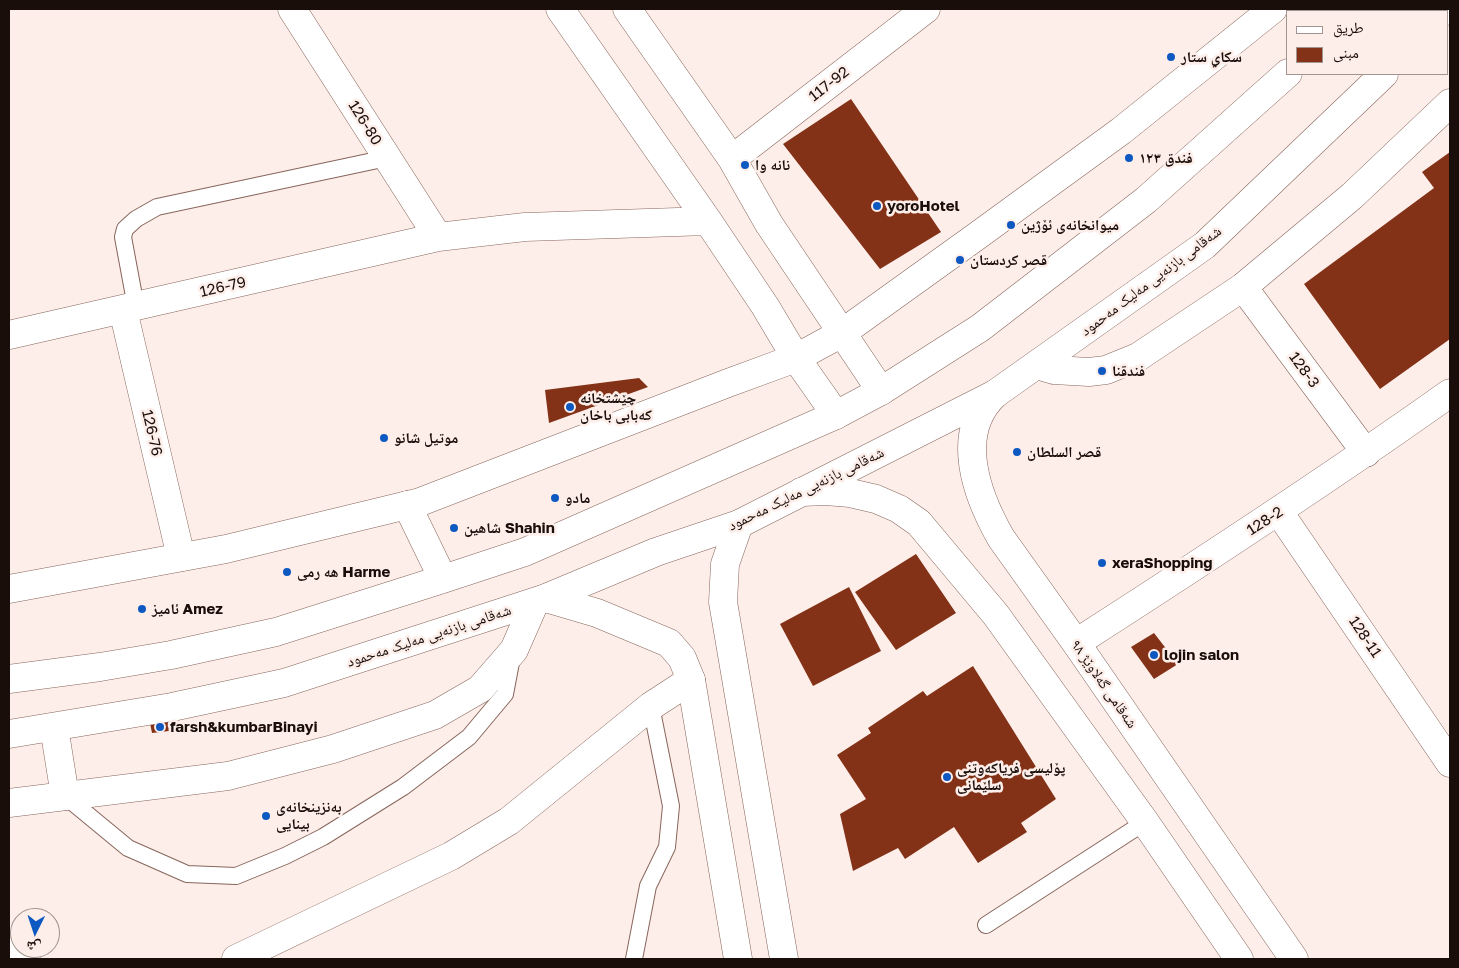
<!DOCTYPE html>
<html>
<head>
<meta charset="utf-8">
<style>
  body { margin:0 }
  #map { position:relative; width:1459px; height:968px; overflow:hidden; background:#fdeee9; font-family:"Golos Text","Noto Naskh Arabic",sans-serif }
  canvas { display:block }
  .frame { position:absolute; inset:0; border:10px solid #1a0e0a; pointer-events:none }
  .legend { position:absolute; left:1286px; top:10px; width:162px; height:65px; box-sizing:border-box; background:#fdeee9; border:1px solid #a29490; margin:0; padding:6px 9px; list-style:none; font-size:15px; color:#1a0e0a }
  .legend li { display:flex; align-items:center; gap:10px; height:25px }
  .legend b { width:25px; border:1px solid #a29490 }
  .north { position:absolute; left:10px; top:908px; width:50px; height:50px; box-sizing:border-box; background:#fdeee9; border:1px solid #a29490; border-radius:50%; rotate:184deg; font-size:14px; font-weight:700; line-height:20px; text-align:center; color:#1a0e0a }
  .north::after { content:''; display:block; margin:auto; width:18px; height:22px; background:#0e58c2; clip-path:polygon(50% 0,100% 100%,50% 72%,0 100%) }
</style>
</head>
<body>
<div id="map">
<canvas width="1459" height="968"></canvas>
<div class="frame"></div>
<ul class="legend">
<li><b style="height:6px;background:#fff"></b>طريق</li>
<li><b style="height:14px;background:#833217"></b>مبنى</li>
</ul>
<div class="north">ش</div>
</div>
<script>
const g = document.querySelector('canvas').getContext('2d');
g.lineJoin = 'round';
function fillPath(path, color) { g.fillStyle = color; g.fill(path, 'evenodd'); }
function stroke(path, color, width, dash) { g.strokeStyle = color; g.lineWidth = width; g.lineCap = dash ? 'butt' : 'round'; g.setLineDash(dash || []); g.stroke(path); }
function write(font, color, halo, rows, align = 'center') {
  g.font = font + ' "Golos Text","Noto Naskh Arabic",sans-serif'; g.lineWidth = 5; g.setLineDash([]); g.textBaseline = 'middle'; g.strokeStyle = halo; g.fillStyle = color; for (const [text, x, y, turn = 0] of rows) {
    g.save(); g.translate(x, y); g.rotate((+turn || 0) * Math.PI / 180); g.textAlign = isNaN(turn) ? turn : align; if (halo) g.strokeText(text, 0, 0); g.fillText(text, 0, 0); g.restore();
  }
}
fillPath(new Path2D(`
  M851 99 941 232 880 269 783 144Z
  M1450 152V339L1380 389 1304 284 1434 188 1422 172Z
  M639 378 648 387 549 423 545 390Z
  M916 554 956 613 896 650 855 592Z
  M849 587 881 651 813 686 780 624Z
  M1154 633 1178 664 1154 679 1131 647Z
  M973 666 1056 799 1021 823 1027 832 978 863 954 827 905 859 898 848 853 871 840 814 866 799 837 755 871 733 868 728 923 691 927 696Z
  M168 720 169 731 152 733 150 723Z`), '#833217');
const lane = new Path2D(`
  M136 307 123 237 125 229 136 219 157 207 387 158
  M65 796 128 848 187 874 236 876 285 856 323 837 403 787 469 737 505 694 512 657
  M986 925 1145 822
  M634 959 648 886 667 847 671 806 651 706`);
const street = new Path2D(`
  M292 9 438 237
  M560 9 708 221 765 306 796 358 836 415
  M627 9 732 159 769 224 881 391
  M732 159 926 9
  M1243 287 1366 453
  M123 310 181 557
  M9 335 438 237 525 227 708 221
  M1279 512 1450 763
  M1076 643C1202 562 1328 480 1450 393
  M9 952 26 959
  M236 959 451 856 509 821 651 706 691 680`);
const secondary = new Path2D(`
  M1037 365 1054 370 1089 372 1106 370 1138 357 1243 287 1352 196 1450 103
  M995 394C953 433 977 496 1001 538L1076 643 1294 959
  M801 492 826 491 850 493 876 499 899 509 919 523 996 615 1145 822 1239 959
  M739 524 725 564 723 602 784 959
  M9 589 226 549 420 502 728 383 796 358 842 333 977 236 1121 131 1273 9
  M546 598 597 613 669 643 682 658 691 680 738 959
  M9 803 228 776 333 749 435 715 480 689 514 650 535 602`);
const highway = new Path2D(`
  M1352 11 1354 9
  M1446 11 1448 9
  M407 505 443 579
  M9 679 100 667 171 655 276 632 443 579 525 552 836 415 881 391 980 328 1146 200 1288 73
  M54 727 65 796
  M9 734 172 707 284 683 546 598 656 552 739 524 995 394 1205 245 1384 74`);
stroke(lane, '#87665c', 18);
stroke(street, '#87665c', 29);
stroke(secondary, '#87665c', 29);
stroke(highway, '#87665c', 29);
stroke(lane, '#fff', 16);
stroke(street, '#fff', 28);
stroke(secondary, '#fff', 28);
stroke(highway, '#fff', 28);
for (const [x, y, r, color] of [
  [1171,57,5,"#0e58c2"],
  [1129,158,5,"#0e58c2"],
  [745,165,5,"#0e58c2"],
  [877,206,5,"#0e58c2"],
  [1011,225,5,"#0e58c2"],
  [960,260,5,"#0e58c2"],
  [1102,371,5,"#0e58c2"],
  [570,407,5,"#0e58c2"],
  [384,438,5,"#0e58c2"],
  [1017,452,5,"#0e58c2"],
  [555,498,5,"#0e58c2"],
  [454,528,5,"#0e58c2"],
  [1102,563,5,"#0e58c2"],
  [287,572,5,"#0e58c2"],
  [142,609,5,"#0e58c2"],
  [1154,655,5,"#0e58c2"],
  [160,727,5,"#0e58c2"],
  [947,777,5,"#0e58c2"],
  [266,816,5,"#0e58c2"]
]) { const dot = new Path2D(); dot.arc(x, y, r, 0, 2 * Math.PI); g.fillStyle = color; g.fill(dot); stroke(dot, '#fdeee9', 2); }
write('bold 15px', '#1a0e0a', '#fdeee9', [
  ["سكاي ستار",1181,57],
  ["فندق ١٢٣",1139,158],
  ["نانه وا",755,165],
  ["yoroHotel",887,206],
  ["میوانخانەی ئۆژین",1021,225],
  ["قصر كردستان",970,260],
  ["فندقنا",1112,371],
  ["چێشتخانە",580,398],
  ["کەبابی باخان",580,415],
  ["موتيل شانو",394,438],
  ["قصر السلطان",1027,452],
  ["مادو",565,498],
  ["شاهین Shahin",464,528],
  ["xeraShopping",1112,563],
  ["هه رمی Harme",297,572],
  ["ئاميز Amez",152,609],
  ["lojin salon",1164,655],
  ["farsh&kumbarBinayi",170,727],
  ["پۆلیسی فریاکەوتنی",957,768],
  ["سلێمانی",957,785],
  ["بەنزینخانەی",276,807],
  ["بینایی",276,824]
], 'left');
write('15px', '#1a0e0a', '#fdeee9', [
  ["117-92",829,84,-38],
  ["126-80",365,123,58],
  ["شەقامی بازنەیی مەلیک مەحمود",1151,281,-37],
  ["126-79",223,287,-13],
  ["128-3",1304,370,54],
  ["126-76",152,433,77],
  ["شەقامی بازنەیی مەلیک مەحمود",806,489,-26],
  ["128-2",1265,521,-33],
  ["شەقامی بازنەیی مەلیک مەحمود",429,636,-18],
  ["128-11",1365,637,56],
  ["شەقامی گەلاوێژ ٩٨",1104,684,55]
]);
</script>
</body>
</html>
